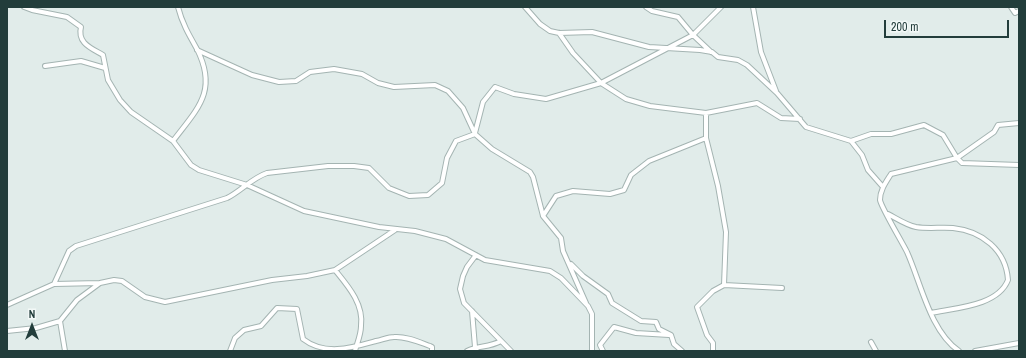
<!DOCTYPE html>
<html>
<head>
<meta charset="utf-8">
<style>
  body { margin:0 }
  #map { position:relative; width:1026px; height:358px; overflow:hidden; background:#e1ecea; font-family:"Archivo Narrow",sans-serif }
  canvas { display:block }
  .frame { position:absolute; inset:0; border:8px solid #223d3b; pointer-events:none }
  .north { position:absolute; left:12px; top:306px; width:40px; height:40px; -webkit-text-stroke:3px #f2f8f7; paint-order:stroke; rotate:0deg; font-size:11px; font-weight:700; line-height:16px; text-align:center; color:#223d3b }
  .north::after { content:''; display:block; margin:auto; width:14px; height:18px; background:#223d3b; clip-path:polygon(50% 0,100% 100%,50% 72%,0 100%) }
  .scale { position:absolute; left:884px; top:20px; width:125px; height:18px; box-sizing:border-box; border:2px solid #223d3b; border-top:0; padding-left:5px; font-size:12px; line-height:14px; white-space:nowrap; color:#223d3b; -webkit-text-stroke:3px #f2f8f7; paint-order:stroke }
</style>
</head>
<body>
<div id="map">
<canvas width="1026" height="358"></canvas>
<div class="frame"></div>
<div class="north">N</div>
<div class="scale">200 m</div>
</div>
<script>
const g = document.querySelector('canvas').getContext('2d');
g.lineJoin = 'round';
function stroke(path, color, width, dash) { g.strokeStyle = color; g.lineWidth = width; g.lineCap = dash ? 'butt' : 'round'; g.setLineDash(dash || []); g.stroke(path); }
const street = new Path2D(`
  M24 7 32 10 67 17 81 27C77 43 91 48 103 55L108 80 120 100 131 112 173 141 191 165 199 170 247 185 304 211 379 227 415 231 446 239 485 260 550 271 561 278 588 306 592 314V351
  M525 7 540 24 550 31 559 33 592 32 649 47 700 50 712 52 718 57 738 60 747 65 777 93 806 127 851 141 862 155 868 170 883 187
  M646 7 652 11 678 17 693 35 711 52
  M753 7 761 52 776 91
  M1011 7 1015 13 1019 11
  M559 33 573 53 601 83 626 99 650 106 706 113 757 103 781 118 800 119
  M197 50 252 75 279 82 296 81 310 72 334 69 362 74 378 83 394 87 435 85 448 91 463 108 475 134 492 149 530 172 533 177 543 216 561 238 563 251 586 303
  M45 66 81 61 105 68
  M475 133 483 102 495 87 514 94 546 99 601 83 693 35 721 7
  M706 138 718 186 726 232 724 285
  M173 141C198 108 218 91 197 49 189 35 182 23 178 7
  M851 141 871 134H891L924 125 943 135 957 158 962 163 1019 165
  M888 214C896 218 906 225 916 227 928 229 941 227 953 228 982 231 1006 250 1008 280 998 306 955 308 931 313
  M543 216 556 196 573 191 610 194 624 190 631 175 649 161 706 138V113
  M476 255 467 267 463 276 460 289 464 303 511 351
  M571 264 583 276 608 294 612 303 641 321 656 322 659 329 671 335 674 344 682 351
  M335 270C348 286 364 304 361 326 361 335 357 343 355 351
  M54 284 69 251 76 246 227 198C241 191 252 178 267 173L328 166H354L369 168 389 188 409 196 428 195 442 183 447 158 456 141 475 134
  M7 305 54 284 100 283
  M472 311 475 347 477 351
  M60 321 65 351
  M7 331 36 328 60 321 77 300 100 283 114 280 122 281 145 297 165 302 272 280 307 276 335 270 395 230
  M871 342 876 351
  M230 351 235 338 244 330 261 326 277 308 297 309 303 339C325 356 351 348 376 341 382 340 388 337 394 337 406 336 419 342 430 346L432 347V351
  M467 351C479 345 488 348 501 341
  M603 351 600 345 614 327 636 333 669 335
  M713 351V343L707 335 697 307 713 291 724 285 782 288
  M959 351C930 331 921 283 907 252 902 242 881 207 880 200 880 190 886 182 891 174L957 158 994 132 998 125 1019 123
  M975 351 1019 343`);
stroke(street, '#a4b4b2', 6);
stroke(street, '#fff', 4);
</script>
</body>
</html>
